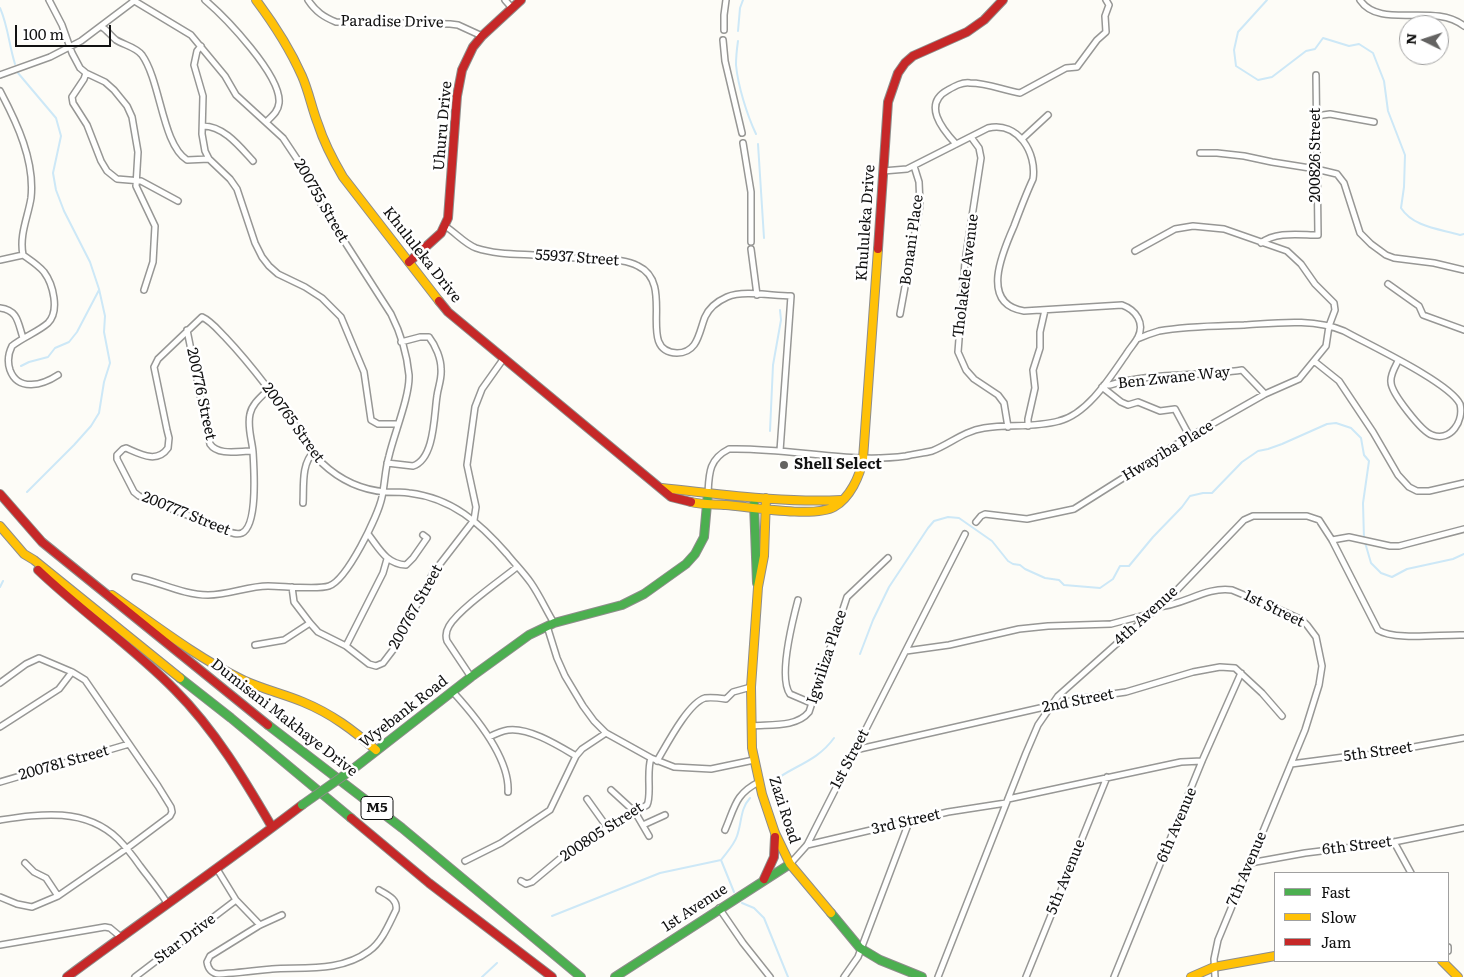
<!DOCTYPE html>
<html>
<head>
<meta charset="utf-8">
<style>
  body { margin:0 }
  #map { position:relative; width:1464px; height:977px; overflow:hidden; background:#fdfcf7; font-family:Literata,serif }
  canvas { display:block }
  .legend { position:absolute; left:1274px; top:872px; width:175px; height:90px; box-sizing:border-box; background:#fff; border:1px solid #a0a0a0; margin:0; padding:6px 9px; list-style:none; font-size:15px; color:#111 }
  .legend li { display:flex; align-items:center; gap:10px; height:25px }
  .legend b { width:25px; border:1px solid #a0a0a0 }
  .north { position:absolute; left:1399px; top:15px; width:50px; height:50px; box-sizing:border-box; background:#fff; border:1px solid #a0a0a0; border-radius:50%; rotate:274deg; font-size:14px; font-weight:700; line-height:20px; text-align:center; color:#111 }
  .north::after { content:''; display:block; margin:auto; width:18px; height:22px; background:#646362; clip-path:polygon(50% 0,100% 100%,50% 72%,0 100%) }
  .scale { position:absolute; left:15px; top:25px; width:96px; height:22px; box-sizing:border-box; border:2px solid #111; border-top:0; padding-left:6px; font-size:15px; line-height:18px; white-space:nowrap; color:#111; -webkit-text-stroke:4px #fff; paint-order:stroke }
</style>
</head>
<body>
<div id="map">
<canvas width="1464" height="977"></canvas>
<ul class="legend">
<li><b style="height:6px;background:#4caf50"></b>Fast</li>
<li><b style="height:6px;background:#ffc107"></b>Slow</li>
<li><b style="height:6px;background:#c62828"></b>Jam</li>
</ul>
<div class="north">N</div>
<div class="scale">100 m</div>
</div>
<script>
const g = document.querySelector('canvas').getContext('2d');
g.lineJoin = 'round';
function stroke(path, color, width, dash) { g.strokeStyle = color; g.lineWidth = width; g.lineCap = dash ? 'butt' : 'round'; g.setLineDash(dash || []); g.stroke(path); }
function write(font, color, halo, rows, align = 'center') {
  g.font = font + ' Literata,serif'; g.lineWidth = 5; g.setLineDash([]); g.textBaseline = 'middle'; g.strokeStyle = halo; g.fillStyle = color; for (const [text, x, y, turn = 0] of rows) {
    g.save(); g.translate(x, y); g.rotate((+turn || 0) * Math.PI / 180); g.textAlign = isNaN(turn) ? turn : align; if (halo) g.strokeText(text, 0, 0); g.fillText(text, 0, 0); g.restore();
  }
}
stroke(new Path2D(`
  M1267 0 1238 32 1234 50 1236 66 1258 80 1272 77 1306 51 1315 49 1323 38 1349 46 1359 44 1373 53 1384 81 1388 111 1405 155 1404 187 1401 208C1413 227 1440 229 1460 235L1464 234
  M0 8C8 26 9 45 15 64
  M738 31 740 8 743 0
  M738 41C737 48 736 57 736 65 738 86 747 115 756 134
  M18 73 56 118 61 136 53 173 56 190 64 211 90 262 99 289 105 316 104 332 110 363 104 382 99 413 91 426 74 445 27 492
  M758 144 764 238
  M21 366 29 362 48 357 55 348 69 342 77 332 99 290
  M770 431 773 365 781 320 780 310
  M0 587 3 581
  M860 654 873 620 889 587 928 528 934 521 948 517 959 518 992 541 1008 561 1013 564 1020 565 1025 569 1045 578 1059 580 1064 585 1100 588 1113 579 1120 566H1129L1153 537 1182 507 1190 496 1203 493H1212L1242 462 1258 451 1268 449 1282 444 1327 424 1336 423 1351 428 1361 438 1364 455 1369 461 1363 503 1364 539 1371 563 1381 573 1392 577 1407 569 1453 559 1464 554
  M770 784C791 766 816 763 834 738
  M721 860 734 892
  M742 903 754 908 764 918 788 977
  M552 916 660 873 721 860C727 852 734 845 737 836 742 822 740 809 750 798
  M482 977 497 963`), '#cde8f7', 2);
const street = new Path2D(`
  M49 0 62 25 72 53 80 68 86 73 105 82 114 90 127 106 132 117 138 152 136 186 155 226 153 262 144 290
  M133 0 191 35 225 76 236 95 283 138 307 174 323 208 391 314C400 332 407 354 409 375 410 396 394 434 389 456 385 469 385 483 382 497 378 516 347 580 329 586 318 590 282 586 268 586 248 586 229 595 208 595 183 595 160 582 135 577
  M205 0C225 17 282 76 279 103 278 112 272 116 266 122
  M308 0C316 12 324 17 336 22L450 24 458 25 482 36
  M505 0 512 8
  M1360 0C1380 30 1434 2 1464 26
  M102 27C107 30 111 36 116 40 124 45 136 47 142 55 161 82 162 144 187 160L209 159
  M724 30V15L726 0
  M723 40 725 61 742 133
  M201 46 197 51 194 65 203 96 202 134 205 151 209 159 230 179 237 189 255 243 262 257 269 266 278 274 305 287 322 298 341 317 364 372 371 420 378 424H398
  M86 73 84 79 72 97 73 103 87 125 101 161 107 171 117 179 141 181 178 201
  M0 75 50 57 81 41 134 1
  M0 91C17 123 35 161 31 198 28 217 19 235 23 255 30 260 38 265 44 272 53 284 60 311 48 323 38 332 23 337 12 346 8 354 7 361 10 370 18 392 43 385 58 375
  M1316 116 1330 114 1374 122
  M203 126C224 126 240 147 253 161
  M971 137 979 148 981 158 965 262 958 352 966 370 974 379 998 395 1004 403 1008 427
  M1022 139 1048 115
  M743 143 751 192V242
  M956 144C942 129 922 104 948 90 955 86 962 82 970 83 987 83 1003 90 1020 93L1066 68 1077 67 1097 40 1106 32 1105 16 1109 5 1106 0
  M1200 153H1217L1244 156 1272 162 1316 169 1337 174 1344 183 1360 233 1371 244 1386 255 1394 258 1434 263 1464 270
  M445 226C456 233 465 244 476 248 494 254 514 254 533 255 553 256 573 258 594 259 608 260 625 259 638 266 677 284 635 352 677 353 698 353 699 332 705 317 709 308 718 301 727 297 744 290 772 296 791 296L780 451
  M1261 243C1276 231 1300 235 1318 235L1316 75
  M751 249 757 295
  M0 260 23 255
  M1388 284 1419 306 1423 315 1464 330
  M0 308C18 310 18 323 23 338
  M900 314 920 205 919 182 914 166
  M187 330 210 444C218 456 239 451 252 451
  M1137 339C1144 336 1152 333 1159 331 1187 326 1216 326 1244 325 1276 323 1314 318 1344 331 1369 345 1449 382 1460 404 1464 421 1451 442 1432 435 1422 432 1391 393 1391 382 1390 375 1395 367 1398 361
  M1314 361 1339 381 1373 432 1398 475 1409 487 1417 491H1429L1464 483
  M1104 385H1110C1153 372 1198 377 1242 370L1265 394
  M1102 387 1121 402 1128 405 1138 402 1160 411 1175 409 1190 437
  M268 390C261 397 252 404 250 414 247 427 252 440 253 452 254 469 258 525 242 533 237 535 232 533 227 531L139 496 134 492 117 459V455L123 449 126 448C140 454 157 464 168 448L169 438 167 430 154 367 158 359 202 317C211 321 218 330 225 337 261 375 291 420 322 463 340 480 361 490 386 492 394 492 402 492 409 493 452 498 480 523 507 554 515 564 524 573 531 583 540 596 546 610 554 623
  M1028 426V419L1035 388 1033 370 1040 348V332L1045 310
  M387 463 413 466C435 459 434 414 437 396 438 387 442 379 441 369 441 359 436 346 429 337H420L401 342
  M708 493C709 473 709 459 729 449 788 447 847 464 906 456 914 454 924 453 932 451 950 444 964 431 984 428 1009 424 1034 428 1059 421 1088 414 1111 376 1127 353 1130 348 1135 343 1138 337 1145 323 1136 310 1122 305L1024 311C979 304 1003 251 1014 226 1020 210 1026 194 1033 179 1037 153 1018 121 988 128L907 169 883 171
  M303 503C304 487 301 463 314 452
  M976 522 981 516 985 514 1027 519 1074 509 1177 444 1265 394 1299 379 1326 346 1329 326 1335 310 1334 303 1315 284 1301 264 1287 251 1224 229 1193 226 1175 229 1135 251
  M368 534C379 548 386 564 406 565L413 558 427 538 423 535
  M1332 540 1349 537 1390 546H1399L1464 529
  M292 587 294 602 310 623 318 632 346 646 369 664 376 666 383 663 396 646 433 573 474 520 476 507 467 465 475 407 482 389 504 358
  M798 600C793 619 778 678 790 694L811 703
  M1157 607C1183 606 1206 586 1232 590L1280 610 1302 620 1307 625 1316 637 1322 666 1319 685 1305 730 1218 940 1214 959 1215 977
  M547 626 557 658 565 676 583 706 594 721 606 733 651 758 674 767 711 769 754 760
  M255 645 284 640 310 623
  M346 646 383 573 387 559
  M906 651 949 645 1019 629 1048 626 1111 624 1145 615
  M471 677 447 641C445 635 446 631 449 626 459 609 501 580 517 567
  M0 683 26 664 39 658 72 672 85 680 158 786 171 807 172 812 170 816 126 849 58 896 32 907 17 904 0 897
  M453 692C475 716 510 758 508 792
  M751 726C769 724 796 728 809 712L847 597 888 558
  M0 727 59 689 72 672
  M489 737C495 734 502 731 508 730 529 727 559 746 576 756
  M855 750 1084 698 1126 692 1193 672 1220 667 1235 668 1262 693 1282 716
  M657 761C666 746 688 703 705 698 711 697 719 698 726 699L733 692 751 687
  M1291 764 1352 756 1390 753 1408 748 1464 738
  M0 782 129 744
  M611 790 635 812 649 836
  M587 799 607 827
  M1008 799 1181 762 1202 761
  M0 820C40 814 85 807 118 839 126 847 133 856 140 866 149 878 159 890 167 903
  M643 825 665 815
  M725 830C735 807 735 794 759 782
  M1394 842 1411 873
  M807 845 948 812 1006 803
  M465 861 501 843 550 810 576 756 582 749 606 733
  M25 863 34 872 46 878 58 896
  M1250 863 1305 853 1394 842 1464 828
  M790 864 807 845 965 534
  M217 869 236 900 260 925
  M521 881 526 884 532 882 574 847 647 805C652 795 646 773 651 758
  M719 908 743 943 770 977
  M282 915 260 925 210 956 207 962C208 969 212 974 219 974 237 973 254 971 272 969 304 967 341 972 369 951 382 942 389 924 396 910 398 899 387 895 379 890
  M0 945 105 927 110 928 122 938
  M1448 947V951
  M135 977 236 900
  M844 977 858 957 909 822
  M938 977 1026 753 1038 725 1058 696 1177 590 1244 520 1253 516H1307L1319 520 1332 540 1378 630C1394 641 1443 634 1464 635
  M1026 977 1107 777
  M1114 977 1202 761 1241 673`);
const fast = new Path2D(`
  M754 504 757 583
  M180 678 231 718 351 818
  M268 725 402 828 581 977
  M353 769 471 677 529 635 554 623 622 605 644 594 686 564 695 554 704 537 708 493
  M831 913 860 948 880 960 922 977
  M615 977 790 864`);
const slow = new Path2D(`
  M256 0C274 24 290 49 302 76 309 92 312 109 318 124 324 143 333 160 343 177L439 301
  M662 488C721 494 782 503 841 500
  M766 498 764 556 758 587 751 687 752 748 762 794 775 833 790 864 831 913
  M691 502C703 505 715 504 726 505 750 507 815 518 834 507 850 498 860 476 863 459L878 249
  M0 526 24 554 34 560 180 678
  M112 595C155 625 196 657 243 680 262 689 284 694 303 702 332 714 353 730 376 750
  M1442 961 1458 977
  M1191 977 1214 967 1275 956`);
const jam = new Path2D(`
  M878 249 888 102 898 73 905 63 913 56 967 32 984 20 1003 0
  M409 262 441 233 448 218 457 96 462 70 473 47 482 36 521 0
  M439 301 448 312 671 497 691 502
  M0 494 42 542 268 725
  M38 570C82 612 133 647 175 690 215 730 244 779 272 827
  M351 818 429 883 552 977
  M764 879 774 857 775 837
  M67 977C145 919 225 864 302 805`);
stroke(street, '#979795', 8);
stroke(fast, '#8e8d8b', 10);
stroke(slow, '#8e8d8b', 10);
stroke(jam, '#8e8d8b', 10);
stroke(street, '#fffffe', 5);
stroke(fast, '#4caf50', 8);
stroke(slow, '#ffc107', 8);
stroke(jam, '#c62828', 8);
const fastBridge = new Path2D(`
  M302 805 353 769`);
stroke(fastBridge, '#8e8d8b', 10, []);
stroke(fastBridge, '#4caf50', 8);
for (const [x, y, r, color] of [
  [784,465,5,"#646362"]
]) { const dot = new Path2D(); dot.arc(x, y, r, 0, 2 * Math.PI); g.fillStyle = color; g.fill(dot); stroke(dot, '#fff', 2); }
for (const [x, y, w] of [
  [377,808,32]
]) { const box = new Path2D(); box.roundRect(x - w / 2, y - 11.5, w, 23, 4); g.fillStyle = '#fff'; g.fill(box); stroke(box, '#111', 1); }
write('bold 14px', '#111', null, [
  ["M5",377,808]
]);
write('15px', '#111', '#fff', [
  ["Paradise Drive",392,22,1],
  ["Uhuru Drive",443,126,-85],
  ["200826 Street",1316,155,-90],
  ["200755 Street",321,201,60],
  ["Khululeka Drive",866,223,-86],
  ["Bonani Place",912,240,-82],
  ["Khululeka Drive",422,255,52],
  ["55937 Street",577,258,4],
  ["Tholakele Avenue",966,276,-83],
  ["Ben Zwane Way",1174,378,-6],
  ["200776 Street",201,394,78],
  ["200765 Street",293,423,54],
  ["Hwayiba Place",1168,451,-31],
  ["200777 Street",186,514,22],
  ["200767 Street",416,607,-61],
  ["1st Street",1274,609,26],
  ["4th Avenue",1146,616,-42],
  ["Igwiliza Place",827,657,-72],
  ["2nd Street",1078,701,-11],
  ["Wyebank Road",404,712,-38],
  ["Dumisani Makhaye Drive",284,718,38],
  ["5th Street",1378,752,-8],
  ["1st Street",850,759,-62],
  ["200781 Street",64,763,-16],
  ["Zazi Road",784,810,72],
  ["3rd Street",906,822,-13],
  ["6th Avenue",1177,825,-67],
  ["200805 Street",602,832,-33],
  ["6th Street",1357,846,-7],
  ["7th Avenue",1247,869,-67],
  ["5th Avenue",1066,877,-68],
  ["1st Avenue",695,908,-33],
  ["Star Drive",185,939,-37]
]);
write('bold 15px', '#111', '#fff', [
  ["Shell Select",794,465]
], 'left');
</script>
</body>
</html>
